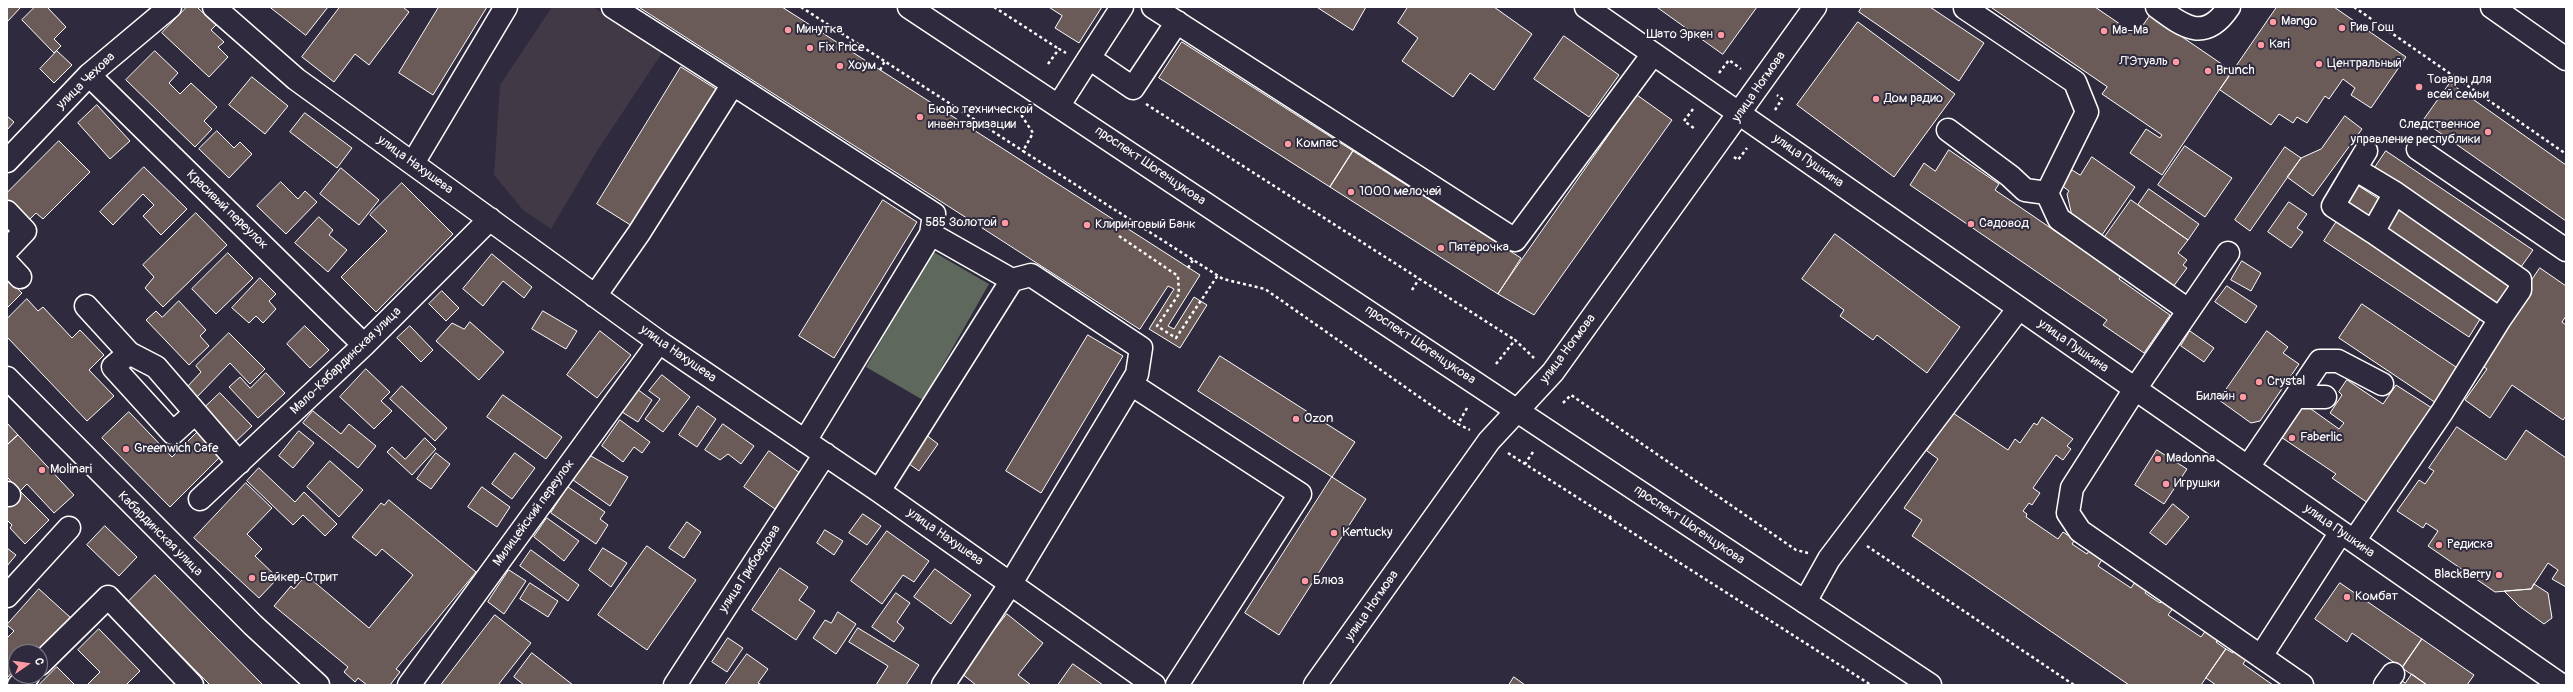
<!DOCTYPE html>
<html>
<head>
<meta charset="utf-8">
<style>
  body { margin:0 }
  #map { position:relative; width:2573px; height:692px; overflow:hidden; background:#2f2a3d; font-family:Pangolin,sans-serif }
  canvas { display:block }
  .frame { position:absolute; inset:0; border:8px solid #fff; pointer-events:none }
  .north { position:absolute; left:8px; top:644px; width:40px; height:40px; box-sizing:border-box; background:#2f2a3d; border:1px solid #827f8b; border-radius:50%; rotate:77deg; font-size:11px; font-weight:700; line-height:16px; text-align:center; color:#fff }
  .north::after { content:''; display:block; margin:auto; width:14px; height:18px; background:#ff9aa2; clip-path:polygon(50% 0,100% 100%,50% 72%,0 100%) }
</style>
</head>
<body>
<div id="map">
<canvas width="2573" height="692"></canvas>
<div class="frame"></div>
<div class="north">С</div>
</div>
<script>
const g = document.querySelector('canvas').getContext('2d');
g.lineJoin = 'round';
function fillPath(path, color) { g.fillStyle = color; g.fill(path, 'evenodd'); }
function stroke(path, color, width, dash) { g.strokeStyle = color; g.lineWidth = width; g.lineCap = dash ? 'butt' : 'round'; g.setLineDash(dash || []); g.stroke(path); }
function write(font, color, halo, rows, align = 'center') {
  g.font = font + ' Pangolin,sans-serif'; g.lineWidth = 4; g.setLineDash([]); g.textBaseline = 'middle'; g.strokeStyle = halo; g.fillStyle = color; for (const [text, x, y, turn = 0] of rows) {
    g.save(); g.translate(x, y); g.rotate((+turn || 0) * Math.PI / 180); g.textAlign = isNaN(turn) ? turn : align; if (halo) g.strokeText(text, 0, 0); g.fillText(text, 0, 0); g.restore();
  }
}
fillPath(new Path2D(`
  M552 7H593L662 53 597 151 551 229 523 210 494 175 500 85Z`), '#413945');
fillPath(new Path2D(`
  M932 251 989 284 923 400 866 367Z`), '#5e685c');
const building = new Path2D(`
  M7 7H21L7 22Z
  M35 7H47L66 27 54 39 61 46 54 53 22 20Z
  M187 7H197L216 25 211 30 224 42 218 47 228 57 209 77 162 33Z
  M270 7H328L306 35Z
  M340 7H403L409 12 369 65 355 54 334 82 302 57Z
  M439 7H487L433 95 399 73Z
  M639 7H782L1200 275 1168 326 1174 329 1194 297 1207 305 1180 348 1149 329 1174 289 1168 286 1140 329Z
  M1049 7H1102L1079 43 1055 28 1062 16Z
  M1317 7H1366L1353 30Z
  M1408 7H1494L1532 34 1494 90 1470 73 1453 97 1402 61 1418 38 1398 23Z
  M1657 7H1757L1723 54Z
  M1862 7H1930L1984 43 1959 81 1859 12Z
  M1991 7H2095L2136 35 2150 15 2232 71 2162 175 2130 153 2146 129 2160 138 2162 135 2102 94 2107 87Z
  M2277 7H2334L2406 57 2371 108 2351 95 2355 88 2343 79 2329 99 2325 96 2307 123 2297 117 2293 123 2279 114 2271 125 2220 90Z
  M1858 22 1955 94 1894 177 1797 105Z
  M1564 36 1619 75 1589 117 1534 79Z
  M1182 42 1353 151 1330 187 1159 78Z
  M57 51 72 65 54 83 40 69Z
  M155 51 178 73 169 83 180 94 191 83 217 107 204 121 212 129 195 147 126 80Z
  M681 67 716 89 632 226 597 204Z
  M252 77 288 106 265 134 229 105Z
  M2450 83 2566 165V221L2423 121Z
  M1637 95 1672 120 1534 315 1498 294Z
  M97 105 130 141 110 159 78 123Z
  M305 113 352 148 337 168 290 132Z
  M7 116 14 122 7 130Z
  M2345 116 2362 129 2313 196 2287 177 2301 158 2321 149Z
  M217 131 234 148 240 142 252 154 229 178 199 149Z
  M59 141 90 172 43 219 36 213 28 221 7 200V193Z
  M2185 146 2232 178 2205 217 2158 185Z
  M2285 147 2301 158 2250 231 2235 220Z
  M1949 150 1999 184 1995 190 2121 276 2119 279 2170 315 2144 353 2103 325 2107 320 1910 185 1924 163 1935 171Z
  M1353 151 1521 258 1498 294 1330 187Z
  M2386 151 2533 250 2521 267 2374 169Z
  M2092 157 2135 187 2100 238 2074 225 2067 194 2069 191 2061 185 2072 170 2080 175Z
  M144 167 187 209 161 235 143 216 154 205 143 194 113 225 100 212Z
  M341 168 379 200 359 225 320 194Z
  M281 182 298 199 305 191 317 202 286 234 257 206Z
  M402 183 453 234 376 312 341 277 387 231 370 215Z
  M2354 183 2379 199 2368 216 2343 200Z
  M2149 189 2199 224 2188 240 2138 205Z
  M883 200 917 222 834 358 799 336Z
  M2131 200 2188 240 2178 253 2187 260 2183 265 2187 268 2173 287 2104 238Z
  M2289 202 2307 214 2297 228 2303 232 2291 248 2268 232Z
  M2398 209 2512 285 2497 307 2383 231Z
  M196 213 227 245 163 307 145 288 154 277 143 265Z
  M319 217 333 230 329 235 347 250 328 272 295 243Z
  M2337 221 2482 316 2469 337 2324 241Z
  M1835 234 1960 327 1927 373 1877 335 1873 340 1840 316 1844 310 1802 279Z
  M228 253 253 278 216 314 192 289Z
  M492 254 532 287 524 298 503 281 483 306 463 289Z
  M2242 261 2261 273 2251 291 2231 280Z
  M2540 268 2566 286V316L2562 322 2566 325V416L2563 420 2512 385 2490 418 2465 400 2487 369 2477 362Z
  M7 278 22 293 7 308Z
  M260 278 276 294 269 301 276 309 263 323 256 316 249 323 232 308Z
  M2227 286 2257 306 2246 323 2215 302Z
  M442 291 459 308 446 321 429 304Z
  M27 299 38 311 43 307 72 338 80 330 104 355 89 370 114 396 87 421 7 337V319Z
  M179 301 206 330 200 336 209 346 189 365 146 320 156 311 162 317Z
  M2362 304 2459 369 2436 403 2339 338Z
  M543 311 577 331 566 349 532 329Z
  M470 322 504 352 479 380 436 341 452 323 464 329Z
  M305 326 329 350 310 368 287 344Z
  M410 326 433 350 421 362 397 338Z
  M600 331 631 355 597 398 567 375Z
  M2190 331 2214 348 2204 362 2181 346Z
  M2267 331 2288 347 2283 353 2299 364 2260 421 2251 423 2219 400Z
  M229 333 265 369 250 384 230 363 197 397 187 387 201 372 196 366Z
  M1088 335 1123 356 1041 493 1006 471Z
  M1220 356 1355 442 1332 477 1198 391Z
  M366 369 390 392 381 401 392 411 374 429 340 397Z
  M266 373 285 393 258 418 229 387 240 377 250 388Z
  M662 375 690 397 663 432 645 419 660 399 649 391Z
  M2347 380 2383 404 2396 385 2432 408 2368 503 2332 478 2336 474 2281 437 2304 404 2339 429 2344 423 2330 413 2342 395 2339 392Z
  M402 386 447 428 435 441 390 399Z
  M637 389 652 400 638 422 622 412Z
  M220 393 252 426 232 445 200 412Z
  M503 395 562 437 546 459 487 417Z
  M698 406 716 419 697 447 679 435Z
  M313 411 341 434 349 424 376 446 358 468 303 423Z
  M129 412 172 457 200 429 223 454 170 507 102 438Z
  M1953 413 2008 450 2015 439 2020 443 2034 423 2037 425 2042 417 2073 439 2067 446 2071 449 2063 460 2056 455 2033 488 2040 493 2032 505 2029 503 2023 511 2027 514 2026 517 2058 539 2063 532 2075 540 2072 544 2087 554 2090 549 2103 558 2098 566 2131 588 2135 582 2147 590 2145 593 2160 603 2163 600 2174 607 2168 615 2201 637 2206 630 2219 639 2216 642 2226 649 2201 685H2129L1912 536 1922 520 1904 508 1938 459 1927 451Z
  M620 420 650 442 642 453 634 447 623 462 602 446Z
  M7 423 18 435 7 445Z
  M723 424 754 446 741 464 728 454 720 460 705 450Z
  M2457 427 2506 460 2526 430 2566 458V587L2552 579 2558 570 2548 563 2531 589 2495 592 2428 546 2438 531 2426 523 2423 528 2397 511 2419 480 2425 484 2434 471 2429 468Z
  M299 431 314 443 293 468 279 456Z
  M925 434 938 444 919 471 905 461Z
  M18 435 74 495 54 513 27 484 20 491 7 477V445Z
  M425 438 436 449 412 475 387 452 392 447 405 459Z
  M2157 450 2187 469 2164 504 2135 485Z
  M769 451 800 473 775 509 744 487Z
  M436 453 450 464 431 489 417 479Z
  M515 453 535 468 512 499 492 484Z
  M591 456 628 477 610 506 573 480Z
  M330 461 363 490 339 517 307 487Z
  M259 468 295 502 304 492 337 524 325 536 303 515 293 525 247 481Z
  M1332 477 1366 499 1279 635 1245 613Z
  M246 483 272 508 247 534 262 549 255 556 278 578 259 598 194 538Z
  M482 487 510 507 497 527 468 507Z
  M568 487 605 512 600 519 608 525 596 544 551 513Z
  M21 492 49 520 25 544 10 528 12 525 7 520V506Z
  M389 500 476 572 396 669 400 672 390 685H367L358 678 355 682 344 672 348 667 274 606 291 586 294 589 306 575 369 628 413 575 382 549 376 556 352 537 381 503 384 505Z
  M2173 504 2189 517 2166 545 2150 533Z
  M863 514 881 526 867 545 849 533Z
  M547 518 579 541 564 561 534 537Z
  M687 522 701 532 684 558 669 548Z
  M105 526 137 557 119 576 87 545Z
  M825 530 843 541 834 555 817 543Z
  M887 531 929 561 914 582 903 575 882 604 851 581Z
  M647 546 696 580 647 650 598 615Z
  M7 548 16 555 7 566Z
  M603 548 627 563 611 587 589 570Z
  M531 550 579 585 568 601 520 566Z
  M780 568 808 587 799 600 815 611 796 640 752 610Z
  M935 569 971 595 951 624 914 597Z
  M509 570 526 581 504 614 488 602Z
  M155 575 263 685H210L128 602Z
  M530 583 558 601 548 617 520 599Z
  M2340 583 2422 639 2402 668 2352 633 2347 642 2315 619Z
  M2534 584 2548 593 2552 618 2544 624 2519 606 2504 591 2531 589Z
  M39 589 71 618 48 656 36 646 30 652H16V668L7 678V638L14 631 7 625Z
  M896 593 910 603 897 622 904 628 894 642 872 627Z
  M838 612 856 624 836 654 813 638 825 620 831 623Z
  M1007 614 1043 643 1018 675 1031 685H976L961 673Z
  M495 615 531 643 498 685H441Z
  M858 628 919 665 906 685H876L888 666 849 642Z
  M99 629 140 671 126 685H87L100 672 78 650Z
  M728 638 743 648 727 672 712 662Z
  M2422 639 2474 675 2467 685H2427L2402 668Z
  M2226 649 2233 653 2235 650 2247 658 2243 664 2273 685H2216L2206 678Z
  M532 653 573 685H524L514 677Z
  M747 654 768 669 758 683 762 685H725Z
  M1073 664 1103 685H1058Z
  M57 667 75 685H39Z
  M2412 674 2427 685H2398L2401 680 2405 683Z
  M1514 677 1525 685H1509Z`);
fillPath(building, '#6a5b58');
stroke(building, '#fff', 1);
const minor = new Path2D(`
  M214 7 296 79 659 342 879 491 1154 685
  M1153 7 1515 240 1653 54
  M1586 7 2561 685
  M2157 7C2184 27 2205 43 2229 7
  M1965 8 2075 82 2087 112 2047 193 2059 219 2188 310
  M1089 58 1122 7
  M89 75 364 345
  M733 84 934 214 931 234 805 441
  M1059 105 1089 58 1133 88 1177 22
  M1948 130 2010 176 2025 190 2047 193
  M2418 149 2566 250
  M2366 151 2355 169 2395 193
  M7 161 89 75 170 7
  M413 163 506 7
  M2355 169 2333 206 2373 232
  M7 212 25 231 7 250
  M931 234 1012 280
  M2228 253 2135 389 2072 488 2068 513 2080 531 2302 685
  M7 263 20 277
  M595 296 639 233 733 84 613 7
  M86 306 129 353 156 367 239 463
  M129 353 113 367 173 433 195 413
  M7 378 253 625 318 685
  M1131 384 1300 494 1177 685
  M2297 397H2325
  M2248 467 2320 361H2338L2382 384
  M879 491 1012 280 1031 275 1141 348 1137 374 1011 583 943 685
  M7 493 9 495
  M200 499 364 345 490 219
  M2354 541 2442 412 2500 319 2373 232 2395 193 2520 280V290L2500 319
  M7 596 69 528
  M1805 602 1829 559 2019 308
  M2261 656 2341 532
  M40 664 108 597 192 685
  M19 685 28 676
  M409 685 659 342
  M675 685 825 454
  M1315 685 1489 441 1553 372 1815 7
  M2385 685 2393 674`);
const major = new Path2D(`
  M909 7 1930 685
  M2492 7 2566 59`);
stroke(minor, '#fff', 25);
stroke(major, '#fff', 25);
stroke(new Path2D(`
  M801 7 1023 151
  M994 7 1059 49
  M2354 7 2566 154
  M1048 64 1059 49 1066 53
  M880 70 885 61
  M1719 73 1729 60 1741 69
  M1146 104 1515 340
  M1693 109 1684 121 1695 129
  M1018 110 1033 133 1023 151 1223 279 1265 289 1458 424
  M1775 110 1782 99 1777 95
  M1734 157 1738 160 1747 148
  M1119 236 1178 276 1179 294 1157 326 1176 338 1218 275
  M1188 268 1193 260
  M1412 290 1419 279
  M1496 364 1515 340 1534 358
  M1563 403 1571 395 1796 550 1808 553
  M1467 408 1458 424 1470 430
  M1533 452 1525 464 1871 685
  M1508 453 1525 464
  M1609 518 1613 514
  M1867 546 2074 685`), '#fff', 2.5, [3, 3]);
stroke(minor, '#2f2a3d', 22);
stroke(major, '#2f2a3d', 22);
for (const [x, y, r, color] of [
  [2273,22,4,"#ff9aa2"],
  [2342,28,4,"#ff9aa2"],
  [788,30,4,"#ff9aa2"],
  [2104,31,4,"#ff9aa2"],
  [1721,35,4,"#ff9aa2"],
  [2261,45,4,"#ff9aa2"],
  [810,48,4,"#ff9aa2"],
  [2176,62,4,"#ff9aa2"],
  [2319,64,4,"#ff9aa2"],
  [840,66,4,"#ff9aa2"],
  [2208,71,4,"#ff9aa2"],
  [2419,87,4,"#ff9aa2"],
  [1876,99,4,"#ff9aa2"],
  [920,117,4,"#ff9aa2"],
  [2488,132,4,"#ff9aa2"],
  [1288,144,4,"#ff9aa2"],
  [1351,192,4,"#ff9aa2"],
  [1005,223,4,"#ff9aa2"],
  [1971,224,4,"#ff9aa2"],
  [1087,225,4,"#ff9aa2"],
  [1441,248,4,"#ff9aa2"],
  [2259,382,4,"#ff9aa2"],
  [2243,397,4,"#ff9aa2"],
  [1296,419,4,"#ff9aa2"],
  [2292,438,4,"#ff9aa2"],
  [126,449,4,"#ff9aa2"],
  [2158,459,4,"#ff9aa2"],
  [42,470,4,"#ff9aa2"],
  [2166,484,4,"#ff9aa2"],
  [1334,533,4,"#ff9aa2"],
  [2439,545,4,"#ff9aa2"],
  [2499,575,4,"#ff9aa2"],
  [252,578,4,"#ff9aa2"],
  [1305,581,4,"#ff9aa2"],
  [2347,597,4,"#ff9aa2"]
]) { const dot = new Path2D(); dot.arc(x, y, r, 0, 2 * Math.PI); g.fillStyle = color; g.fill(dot); stroke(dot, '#2f2a3d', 1.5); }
write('13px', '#fff', '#2f2a3d', [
  ["Mango",2281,22],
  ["Рив Гош",2350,28],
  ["Минутка",796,30],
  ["Ма-Ма",2112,31],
  ["Шато Эркен",1713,35,"right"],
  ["Kari",2269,45],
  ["Fix Price",818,48],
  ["Л'Этуаль",2168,62,"right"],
  ["Центральный",2327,64],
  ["Хоум",848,66],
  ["Brunch",2216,71],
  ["Товары для",2427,80],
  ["всей семьи",2427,95],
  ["Дом радио",1884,99],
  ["Бюро технической",928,110],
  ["инвентаризации",928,125],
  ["Следственное",2480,125,"right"],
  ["управление республики",2480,140,"right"],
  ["Компас",1296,144],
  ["1000 мелочей",1359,192],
  ["585 Золотой",997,223,"right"],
  ["Садовод",1979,224],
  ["Клиринговый Банк",1095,225],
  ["Пятёрочка",1449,248],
  ["Crystal",2267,382],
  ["Билайн",2235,397,"right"],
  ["Ozon",1304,419],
  ["Faberlic",2300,438],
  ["Greenwich Cafe",134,449],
  ["Madonna",2166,459],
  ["Molinari",50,470],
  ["Игрушки",2174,484],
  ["Kentucky",1342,533],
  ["Редиска",2447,545],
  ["BlackBerry",2491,575,"right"],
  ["Бейкер-Стрит",260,578],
  ["Блюз",1313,581],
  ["Комбат",2355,597]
], 'left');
write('13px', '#fff', '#2f2a3d', [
  ["улица Чехова",86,81,-44],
  ["улица Ногмова",1759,87,-55],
  ["улица Пушкина",1808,161,35],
  ["улица Нахушева",415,165,36],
  ["проспект Шогенцукова",1150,166,34],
  ["Красивый переулок",227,210,44],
  ["проспект Шогенцукова",1420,345,34],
  ["улица Пушкина",2073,346,35],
  ["улица Ногмова",1568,349,-53],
  ["улица Нахушева",678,354,35],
  ["Мало-Кабардинская улица",346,361,-44],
  ["Милицейский переулок",534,513,-54],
  ["проспект Шогенцукова",1689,525,34],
  ["улица Пушкина",2339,531,35],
  ["Кабардинская улица",160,534,45],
  ["улица Нахушева",945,537,35],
  ["улица Грибоедова",750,569,-57],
  ["улица Ногмова",1372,606,-55]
]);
</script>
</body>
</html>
